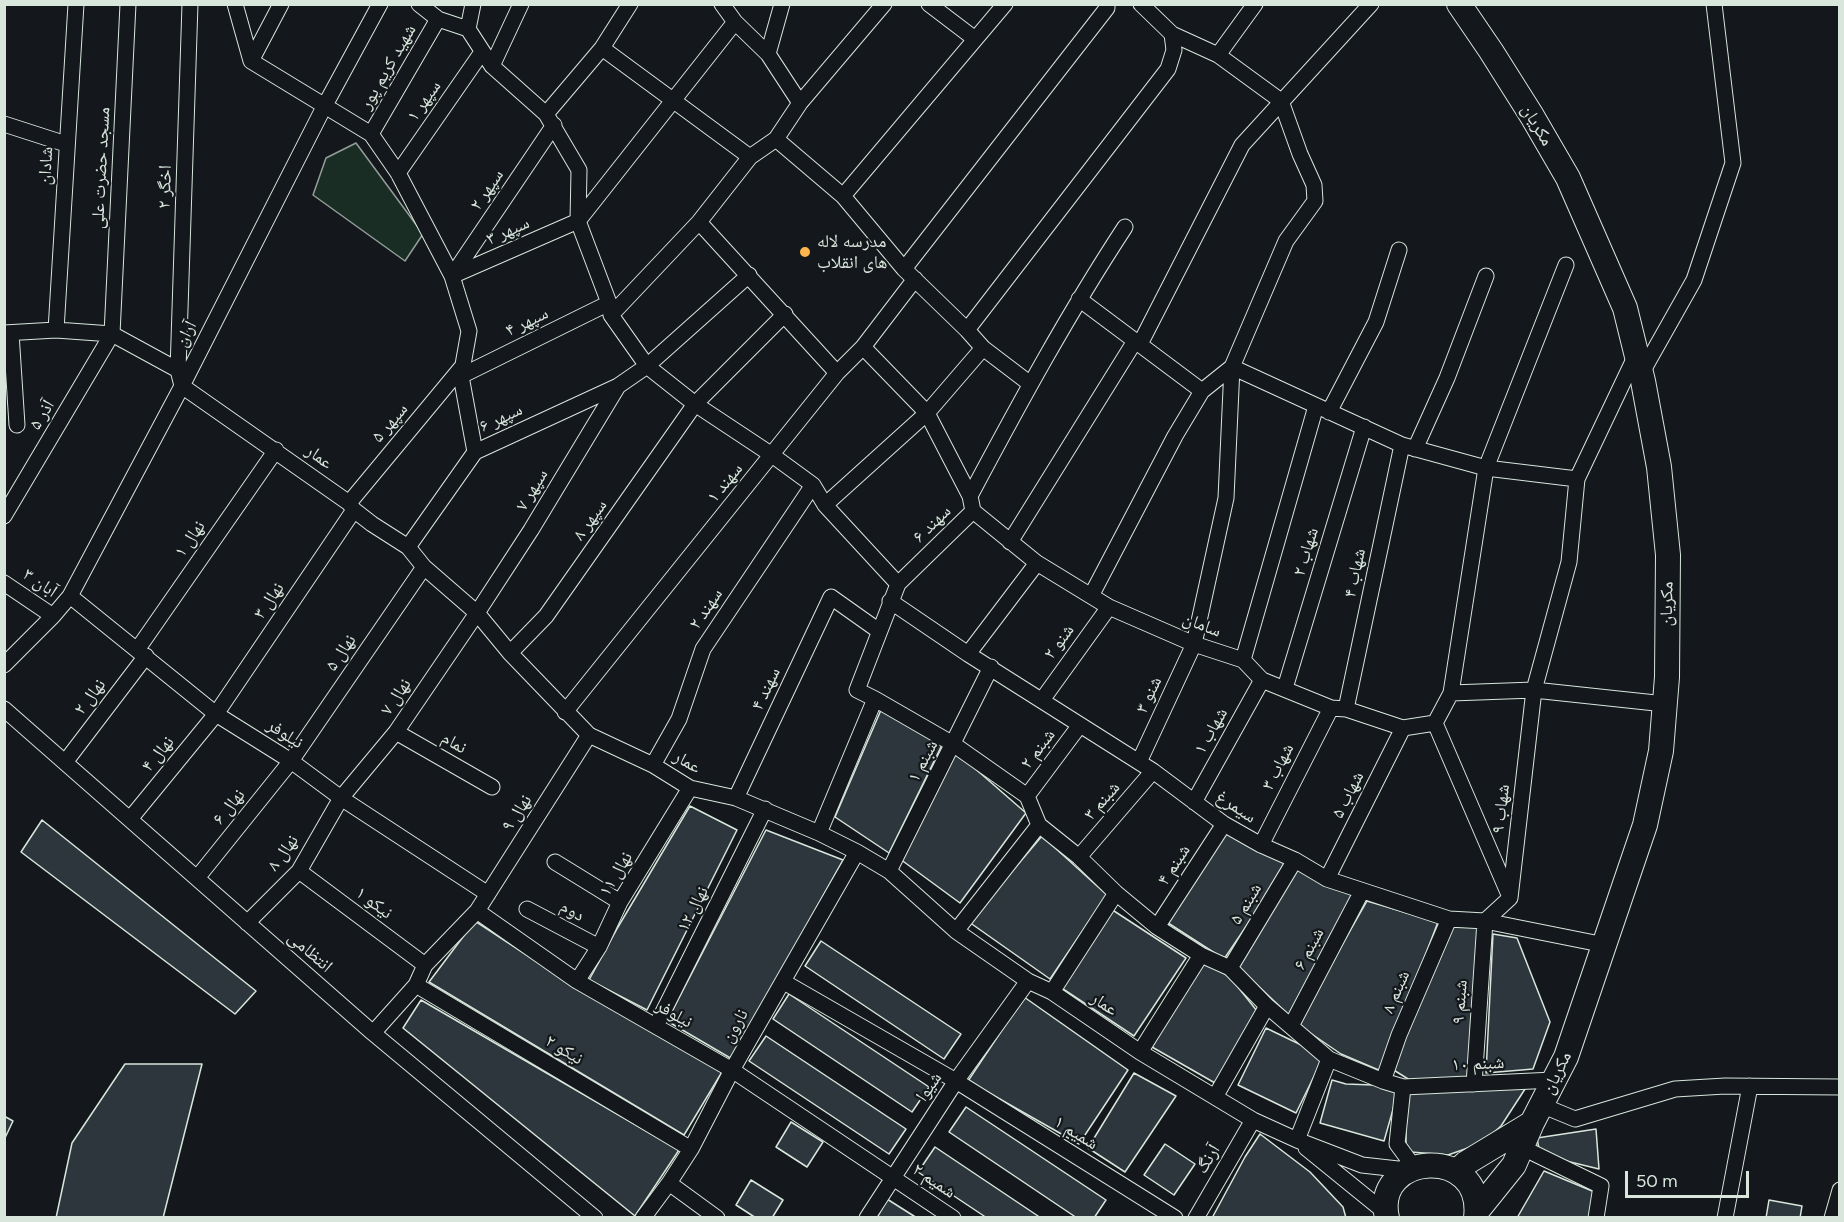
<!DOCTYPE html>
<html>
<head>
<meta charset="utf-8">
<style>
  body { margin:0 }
  #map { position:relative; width:1844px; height:1222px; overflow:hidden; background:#14181c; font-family:Figtree,sans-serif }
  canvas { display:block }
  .frame { position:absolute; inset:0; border:6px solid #d8e6dc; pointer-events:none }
  .scale { position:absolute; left:1625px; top:1171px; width:124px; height:27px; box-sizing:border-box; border:3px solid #d8e6dc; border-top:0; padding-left:8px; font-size:18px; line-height:21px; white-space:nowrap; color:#d8e6dc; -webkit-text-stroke:4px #14181c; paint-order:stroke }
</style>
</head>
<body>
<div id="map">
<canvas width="1844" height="1222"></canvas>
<div class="frame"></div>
<div class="scale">50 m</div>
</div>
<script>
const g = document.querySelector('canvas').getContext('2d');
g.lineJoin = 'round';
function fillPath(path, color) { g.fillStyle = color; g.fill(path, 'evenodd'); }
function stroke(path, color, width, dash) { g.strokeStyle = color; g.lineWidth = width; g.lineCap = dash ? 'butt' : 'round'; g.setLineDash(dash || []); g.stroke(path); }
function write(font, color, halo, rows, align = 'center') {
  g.font = font + ' Figtree,"Noto Naskh Arabic",sans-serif'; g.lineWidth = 4.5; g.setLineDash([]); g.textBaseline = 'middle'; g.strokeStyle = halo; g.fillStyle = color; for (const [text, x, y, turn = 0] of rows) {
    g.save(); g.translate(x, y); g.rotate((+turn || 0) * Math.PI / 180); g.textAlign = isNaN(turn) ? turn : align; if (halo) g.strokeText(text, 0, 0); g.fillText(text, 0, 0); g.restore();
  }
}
const green = new Path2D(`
  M356 143 423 234 405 261 313 195 326 158Z`);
fillPath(green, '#1a2d24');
stroke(green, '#939e99', 1.5);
const building = new Path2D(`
  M881 710 943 743 889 853 835 817Z
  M956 752 1026 813 960 903 900 859Z
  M690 806 737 830 647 1010 589 980 618 927Z
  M42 820 256 991 235 1014 21 852Z
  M766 830 843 860 732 1059 667 1021Z
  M1226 830 1290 862 1224 959 1165 921Z
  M1042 836 1107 895 1050 979 969 922Z
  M1297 867 1355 895 1291 1017 1236 965Z
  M1367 901 1438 922 1381 1071 1341 1054 1297 1024Z
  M1111 909 1186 958 1134 1036 1060 987Z
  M475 921 536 961 722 1072 684 1135 429 982Z
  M1481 925 1471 1080 1413 1082 1392 1069 1449 926Z
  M1493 934 1517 938 1550 1022 1533 1069 1486 1073Z
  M821 941 961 1034 944 1059 805 966Z
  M1203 961 1230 977 1257 1011 1215 1083 1152 1047Z
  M789 994 929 1087 912 1112 773 1019Z
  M1024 997 1128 1070 1079 1144 968 1081Z
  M421 1000 679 1150 635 1216 403 1028Z
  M1266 1028 1324 1056 1296 1113 1238 1085Z
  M766 1036 906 1129 889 1154 749 1061Z
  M125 1064H202L163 1218H56L72 1143Z
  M1134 1073 1176 1096 1125 1172 1088 1148Z
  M1332 1080 1346 1084 1373 1085 1398 1092 1384 1141 1320 1123Z
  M1406 1086H1527L1501 1126 1482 1143 1448 1155 1411 1152 1406 1144Z
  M966 1107 1106 1200 1094 1218H1077L949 1132Z
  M4 1116 13 1121 4 1140Z
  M791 1122 823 1142 807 1167 776 1147Z
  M1596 1129 1599 1169 1558 1159 1541 1160 1537 1138Z
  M1260 1134 1310 1172 1343 1207 1346 1218H1212L1245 1157Z
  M1165 1144 1195 1164 1174 1195 1144 1175Z
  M935 1147 1041 1218H987L918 1172Z
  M1544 1171 1597 1193 1593 1218H1517Z
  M751 1180 783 1200 772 1218H756L736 1205Z
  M887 1199 917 1218H877Z
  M1769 1200 1802 1206 1800 1218H1766Z`);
fillPath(building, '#2c363c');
stroke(building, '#d8e6dc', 1.5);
const minor = new Path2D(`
  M235 4 251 61 371 134 398 173 452 276 469 331 461 376 475 452
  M419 4 438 19 468 29 492 66 546 114
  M630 4 602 48 546 114 579 170 578 221 609 303 611 315 647 366 695 404 772 455 813 485 825 505 898 584
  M722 4 735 22 768 54 800 103
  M929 4 975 39
  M468 29 473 4
  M602 48 750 157
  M768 54 782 4
  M1218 55 1255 4
  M251 61 281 4
  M492 66 521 4
  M4 124 66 144
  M371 134 438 19
  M776 139 843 196 904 269 967 330 983 348 1029 383
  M398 173 482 52
  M843 196 1005 4
  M699 222 837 373
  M904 269 1107 8V4
  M452 276 578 221 735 22
  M452 276 554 125
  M1079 299 1202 391 1175 436 1091 596
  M611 315 699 222 750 157 776 139 800 103 884 4
  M56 330 76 4
  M967 330 1168 69 1174 50 1172 34 1141 4
  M4 333 56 330 112 334 178 370 182 386 349 503 354 510 372 524 408 547 424 567 477 613 510 653 589 735 653 765 690 788 736 798 819 833 857 852 889 871 956 931 1028 981 1052 992 1140 1052 1253 1120 1297 1140 1362 1165 1407 1170
  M11 333 17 425
  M1140 344 1242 145 1371 4
  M863 347 927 413 970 496
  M1232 367 1402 445 1486 468 1577 479
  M178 370 190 4
  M1641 374 1694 280 1733 163 1714 4
  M461 376 609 303
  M1202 391 1232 367
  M1329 412 1376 322 1399 250
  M1415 449 1447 378 1486 276
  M349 503 461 368
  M825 505 927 413 983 348
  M973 511 1037 563 1109 607 1194 644 1243 660 1262 680 1331 708 1346 709 1403 728 1435 723
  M4 516 112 334 128 4
  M1010 542 1135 341
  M408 547 475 452 618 386 647 366 749 275
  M4 583 53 616
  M70 596 216 714 291 761 341 798 488 894
  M890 601 968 654 1153 771 1224 824 1261 845 1295 860 1327 879 1449 919 1485 921 1605 945
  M137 650 276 450
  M510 653 546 616 695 404 785 314
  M968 654 1037 563
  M1243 660 1316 406
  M4 665 53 616 70 596 182 386 324 107 380 4
  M1285 688 1364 427
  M1451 693 1534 690 1665 704
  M875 699 953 744 1027 796 1039 825 1079 857 1116 893 1157 927 1201 955 1230 968 1267 1006 1329 1059 1383 1081 1403 1087 1554 1080
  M1042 700 1109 607
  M4 709 373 1033 595 1218
  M1346 709 1402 445
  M565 712 837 373 863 347 915 279
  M1435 723 1451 693 1486 468 1566 265
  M1435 723 1510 897
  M396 732 492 787
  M66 761 146 656
  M1139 762 1194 644 1226 498 1232 367 1286 241 1315 201 1314 185 1300 154 1281 101 1218 55 1172 34
  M653 765 679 719 703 649 813 485
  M1027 796 1080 725
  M736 798 831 597 879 631
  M1194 802 1262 680
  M130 819 216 714 354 510
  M819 833 875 699 857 690 898 584 973 511 970 496C1019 404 1068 314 1125 227
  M1261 845 1331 708
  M1079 857 1153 771
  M555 862 620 902
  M299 871 425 965
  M889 871 991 667
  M197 878 291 761 424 567
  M1327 879 1403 728
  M527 909 599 947
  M477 911 577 981 732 1070 953 1218
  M247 923 299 871 341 798 396 732 477 613 531 530 618 386
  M1157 927 1224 824
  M956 931 1039 825
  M1230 968 1295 860
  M577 981 599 947 620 902 690 788
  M784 982 956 1081 1175 1218
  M416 985 691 1149
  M1052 992 1116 893
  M656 1026 765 809
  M1291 1026 1362 891
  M373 1033 416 985 425 965 477 911 589 735
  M1140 1052 1201 955
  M1383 1081 1399 1035 1449 919
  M1474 1084 1485 921 1510 898 1534 690 1569 562 1577 479 1636 355
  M1403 1087 1397 1144 1414 1167
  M1215 1097 1267 1006
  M1541 1105 1575 1119 1675 1089 1725 1086 1840 1087
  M1297 1140 1329 1059
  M1306 1148 1386 1213
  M1523 1148 1601 1186 1596 1218
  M669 1183 717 1218
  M643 1218 669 1183 691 1149 732 1070 857 852
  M867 1218 956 1081 1028 981
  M1196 1218 1253 1120
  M1725 1218 1750 1086
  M1832 1218 1840 1190`);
const primary = new Path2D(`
  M1459 4 1491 51 1532 116 1568 178 1625 308 1643 381 1659 467 1668 555 1667 677 1661 751 1645 825 1566 1057 1532 1123 1514 1165 1477 1211
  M1457 1171 1466 1163 1532 1123
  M1387 1218C1372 1152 1485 1144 1476 1218`);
stroke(minor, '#d8e6dc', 17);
stroke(primary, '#d8e6dc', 26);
stroke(minor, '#14181c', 15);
stroke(primary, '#14181c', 24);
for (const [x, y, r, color] of [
  [805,252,6,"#ffb74d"]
]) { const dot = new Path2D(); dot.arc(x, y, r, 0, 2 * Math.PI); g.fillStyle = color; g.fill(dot); stroke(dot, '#14181c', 2); }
write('18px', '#d8e6dc', '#14181c', [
  ["شهید کریم پور",388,67,-60],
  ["سپهر ۱",424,101,-55],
  ["مکریان",1537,125,59],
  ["شادان",46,166,-87],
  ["مسجد حضرت علی",101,168,-87],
  ["اخگر ۲",165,187,-88],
  ["سپهر ۲",487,190,-56],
  ["سپهر ۳",508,231,-24],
  ["سپهر ۴",527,322,-26],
  ["آران",186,334,-63],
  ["آذر ۵",42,415,-59],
  ["سپهر ۶",501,418,-25],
  ["سپهر ۵",390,423,-50],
  ["عمار",319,457,36],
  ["سهند ۱",725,483,-51],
  ["سپهر ۷",532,490,-59],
  ["سپهر ۸",590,520,-55],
  ["سهند ۶",932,524,-44],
  ["نهال ۱",190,539,-55],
  ["شهاب ۲",1306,552,-73],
  ["شهاب ۴",1355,573,-78],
  ["آبان ۳",40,583,34],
  ["نهال ۳",269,601,-56],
  ["مکریان",1667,604,-89],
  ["سهند ۲",706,609,-56],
  ["سامان",1202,625,21],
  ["شنو ۲",1059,642,-54],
  ["نهال ۵",341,653,-56],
  ["سهند ۴",766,689,-65],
  ["شنو ۳",1149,695,-65],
  ["نهال ۲",90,697,-53],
  ["نهال ۷",396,697,-56],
  ["شهاب ۱",1211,731,-61],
  ["نیلوفر",285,734,33],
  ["نمام",454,743,30],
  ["شبنم ۲",1038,749,-53],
  ["نهال ۴",158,754,-51],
  ["شبنم ۱",923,761,-63],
  ["عمار",687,762,30],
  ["شهاب ۳",1278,767,-63],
  ["شهاب ۵",1348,795,-63],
  ["شبنم ۳",1102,801,-49],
  ["نهال ۶",229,807,-51],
  ["سیمرغ",1236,807,33],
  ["شهاب ۹",1501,809,-83],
  ["نهال ۹",517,813,-57],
  ["نهال ۸",283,853,-54],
  ["شبنم ۴",1174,865,-57],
  ["نهال ۱۱",616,874,-59],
  ["نیکو ۱",374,903,37],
  ["شبنم ۵",1246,904,-59],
  ["نهال ۱۲",693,909,-63],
  ["دوم",572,911,28],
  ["شبنم ۶",1309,949,-62],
  ["انتظامی",310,952,41],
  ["شبنم ۸",1396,992,-67],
  ["شبنم ۹",1460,1002,-86],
  ["عمار",1104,1004,34],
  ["نیلوفر",674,1014,30],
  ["نارون",735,1026,-60],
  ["نیکو ۲",564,1050,31],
  ["شبنم ۱۰",1478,1064,-3],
  ["مکریان",1557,1073,-64],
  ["شیوا",929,1087,-56],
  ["شمیم ۱",1076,1133,32],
  ["آرنگ",1208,1159,-59],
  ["شمیم ۲",934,1181,34]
]);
write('18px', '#d8e6dc', '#14181c', [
  ["مدرسه لاله",817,242],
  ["های انقلاب",817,263]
], 'left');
</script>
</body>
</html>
